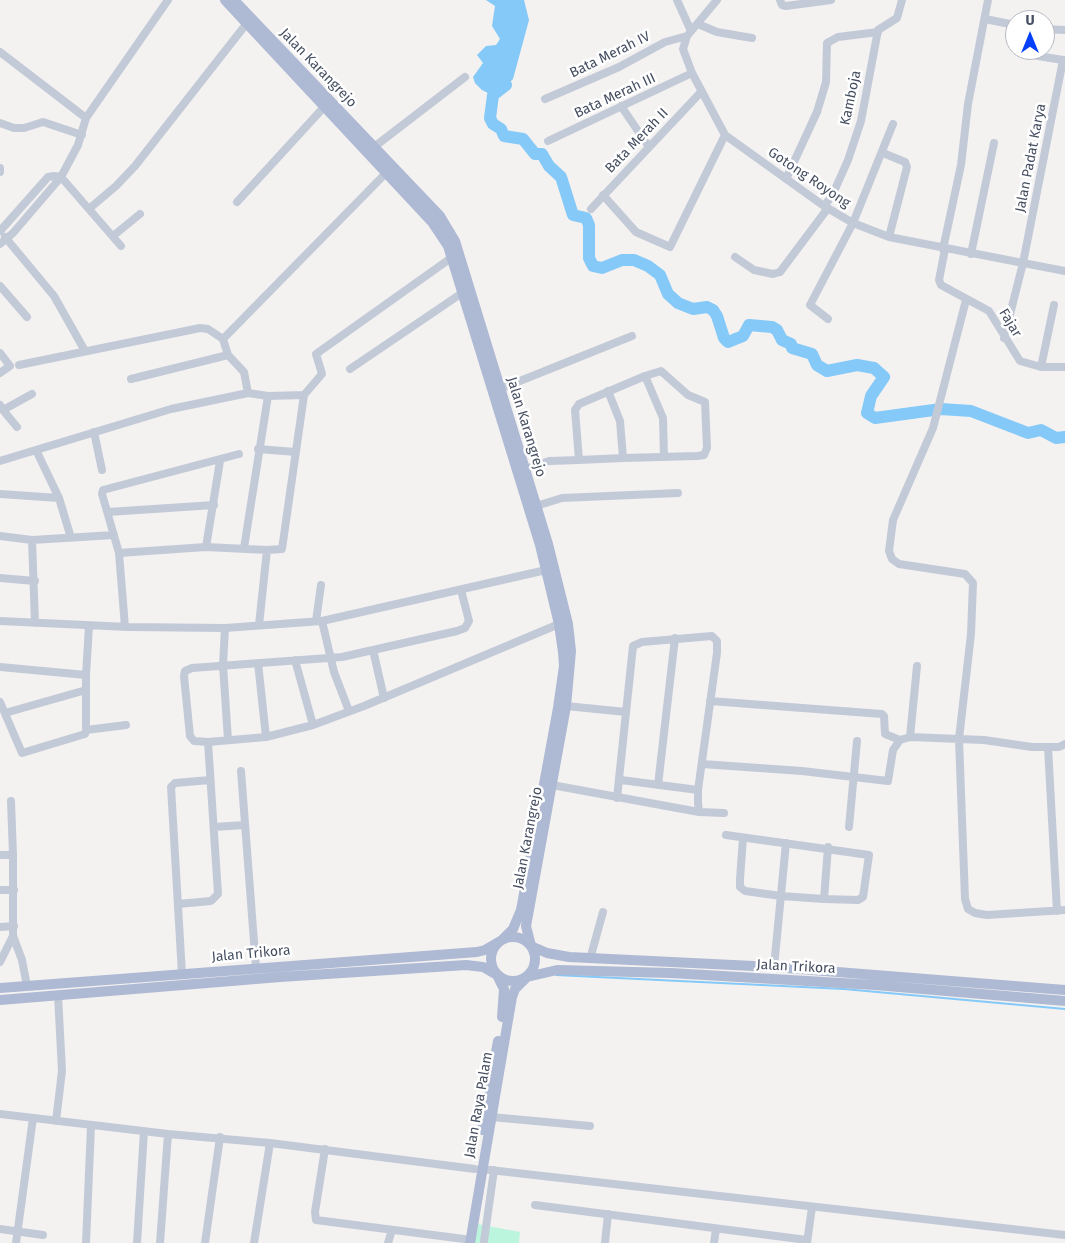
<!DOCTYPE html>
<style>
body{margin:0}
#map{position:relative;width:1065px;height:1243px;overflow:hidden;background:#f4f1f1;font-family:"Fira Sans",sans-serif}
canvas{display:block}
.north{position:absolute;left:1005px;top:10px;width:50px;height:50px;box-sizing:border-box;background:#fff;border:1px solid #b5b9c0;border-radius:50%;rotate:0deg;font-size:14px;font-weight:700;line-height:20px;text-align:center;color:#464f61}
.north::after{content:'';display:block;margin:auto;width:18px;height:22px;background:#0440fb;clip-path:polygon(50% 0,100% 100%,50% 72%,0 100%)}
</style>
<div id="map">
<canvas width="1065" height="1243"></canvas>
<div class="north">U</div>
</div>
<script>
const ctx = document.querySelector('canvas').getContext('2d');
ctx.lineJoin = 'round';
function paint(path, color) { ctx.fillStyle = color; ctx.fill(path, 'evenodd'); }
const toPath = rows => new Path2D(rows.map(r => 'M' + r).join(''));
function trace(path, color, width, dash) { ctx.strokeStyle = color; ctx.lineWidth = width; ctx.lineCap = dash ? 'butt' : 'round'; ctx.setLineDash(dash || []); ctx.stroke(path); }
function drawText(font, color, halo, rows, align = 'center') {
  ctx.font = font + ' "Fira Sans",sans-serif'; ctx.lineWidth = 5; ctx.setLineDash([]); ctx.textBaseline = 'middle'; ctx.strokeStyle = halo; ctx.fillStyle = color; for (const [text, x, y, turn = 0] of rows) {
    ctx.save(); ctx.translate(x, y); ctx.rotate((+turn || 0) * Math.PI / 180); ctx.textAlign = isNaN(turn) ? turn : align; if (halo) ctx.strokeText(text, 0, 0); ctx.fillText(text, 0, 0); ctx.restore();
  }
}
paint(toPath([
 [472,1223,520,1232,519,1243,469,1243]
]), '#bcf5dd');
paint(toPath([
 [486,0,524,0,529,20,513,79,496,97,482,90,475,83,473,77,483,63,477,55,486,46,496,45,500,39,492,26,495,6]
]), '#84c9f7');
trace(toPath([
 [556,975,844,989,1065,1009]
]), '#84c9f7', 2);
trace(toPath([
 [506,85,493,95,490,118,493,124,501,129,504,136,523,139,535,154,542,154,549,166,561,177,573,215,586,218,589,225,589,258,593,266,602,268,622,260,634,260,648,266,660,275,668,294,678,303,693,309,707,307,713,310,717,316,724,338,728,342,743,336,749,325,772,327,777,330,782,340,791,344,792,348,812,354,817,365,827,371,857,365,874,368,884,377,871,396,867,413,875,418,941,409,971,411,1028,433,1041,430,1056,438,1065,437]
]), '#84c9f7', 12);
trace(toPath([
 [677,0,691,31],
 [717,0,687,36,683,49,692,73,725,135,824,206,853,223,889,237,1065,271],
 [780,0,782,5,786,6,831,0],
 [985,19,1015,25],
 [698,24,717,32,752,38],
 [1045,29,1065,30],
 [0,52,86,118],
 [1038,56,1063,60],
 [545,99,619,67,665,42,687,36],
 [621,106,649,147],
 [0,123,14,128,24,128,43,122,82,135],
 [548,141,692,73],
 [374,147,465,77],
 [883,153,905,162,907,167,889,237],
 [0,168,0,172],
 [786,179,817,112,826,82,827,43,838,37,878,32],
 [603,195,636,232,670,247,725,135],
 [237,202,325,106],
 [824,206,832,196,848,160,861,121,878,30,897,18,902,0],
 [90,208,116,186,135,166,247,23],
 [591,209,701,92],
 [0,231,48,177,54,176,61,177,121,246],
 [113,236,140,214],
 [5,237,54,296,85,351],
 [0,244,13,233,61,177,78,145,86,118,168,0],
 [943,249,961,165,968,104,988,0],
 [945,249,939,280,941,285,989,311,1020,361,1041,367,1065,367],
 [971,254,994,143],
 [735,257,754,270,773,274,780,272,828,208],
 [0,286,27,317],
 [966,300,933,428,893,520,889,551,892,559,899,564,965,574,973,583,971,634,959,739,965,899,968,909,975,913,987,915,1065,910],
 [828,319,810,305,853,223,893,124],
 [1004,338,1023,263,1063,60,1065,60],
 [0,353,10,366,0,373],
 [19,365,200,328,208,329,223,339],
 [1041,367,1054,305],
 [350,369,462,293],
 [645,376,663,418,664,457],
 [131,379,228,355],
 [500,389,632,336],
 [608,391,620,421,623,458],
 [304,395,268,396,248,393,244,372,228,355,223,339,387,172],
 [0,405,3,410,32,394],
 [3,410,17,427],
 [94,432,102,470],
 [258,449,296,452],
 [36,450,59,498,71,538],
 [0,461,171,409,248,393],
 [525,469,549,461,579,460,623,458,697,456,704,455,707,448,705,402,688,395,661,371,645,376,579,404,575,410,579,460],
 [0,494,59,498],
 [533,507,562,498,678,493],
 [108,512,214,505],
 [0,536,32,540,114,535],
 [32,540,35,623],
 [206,547,220,461],
 [244,548,268,396],
 [119,553,206,547,267,550,282,549,304,395,322,374,316,354,451,258],
 [0,578,35,581],
 [0,621,128,627,225,628,322,621,546,570],
 [316,621,321,585],
 [322,621,334,672,349,711],
 [259,625,267,550],
 [125,627,119,553,102,494,103,490,239,454],
 [225,628,223,665,228,740],
 [373,650,384,698],
 [295,660,313,725],
 [258,663,266,737],
 [0,667,86,675],
 [710,701,882,714,884,716,885,734,900,740],
 [0,702,22,753,85,734,86,730,86,675,89,626],
 [566,706,626,712],
 [5,713,86,690],
 [86,730,126,725],
 [910,737,917,666],
 [208,742,266,737,313,725,364,706,559,624],
 [1048,747,1057,911],
 [702,764,802,771,888,781,893,750,900,740,910,737,984,740,1032,747,1059,747,1065,744],
 [241,771,256,968],
 [621,780,698,790],
 [552,785,699,812],
 [658,785,675,638],
 [617,798,633,646,642,642,712,636,717,641,717,653,698,790,698,803,699,812,724,813],
 [11,801,13,855,13,936,22,960,27,986],
 [214,827,245,825],
 [849,827,857,741],
 [726,835,869,855,863,897,858,900,824,899,781,896,745,891,740,887,740,879,743,838],
 [0,855,13,855],
 [0,890,14,890],
 [824,899,828,847],
 [178,904,211,901,218,894,208,742,194,741,190,736,184,676,185,671,192,668,342,657,457,631,465,628,469,621,461,590],
 [0,927,14,926],
 [590,959,603,912],
 [0,962,13,936],
 [774,967,786,843],
 [182,974,171,787,175,783,210,780],
 [0,1114,168,1134,270,1143,475,1169],
 [491,1117,590,1126],
 [56,1121,62,1071,58,995],
 [325,1149,315,1212,316,1220,464,1239],
 [481,1169,1065,1235],
 [535,1205,807,1240],
 [0,1229,43,1235],
 [484,1241,494,1170],
 [16,1243,33,1118],
 [86,1243,91,1126],
 [137,1243,144,1131],
 [160,1243,168,1134],
 [205,1243,220,1137],
 [254,1243,270,1143],
 [388,1243,392,1230],
 [605,1243,608,1214],
 [714,1243,716,1229],
 [807,1243,812,1207]
]), '#c3cad7', 8);
trace(toPath([
 [234,0,440,216,455,241,548,544,568,624,571,651,566,706,526,926,531,946,547,953,569,957,774,967,1065,990],
 '491 959a22 22 0 1 1 44 0a22 22 0 1 1-44 0Z',
 [0,988,477,952,485,950,502,940,513,929,521,910,558,708,564,666,563,652,559,624,540,545,448,246,432,222,225,0],
 [0,1000,280,977,466,965,483,967,497,975,504,989,502,1017],
 [482,1130,498,1041],
 [470,1243,512,997,515,989,527,977,557,970,671,973,875,985,1065,1001]
]), '#aeb9d3', 10);
drawText('14px', '#464f61', '#fff', [
 ["Bata Merah IV",610,55,-26],
 ["Jalan Karangrejo",318,68,46],
 ["Bata Merah III",615,96,-25],
 ["Kamboja",851,98,-78],
 ["Bata Merah II",637,141,-46],
 ["Jalan Padat Karya",1031,158,-79],
 ["Gotong Royong",809,178,34],
 ["Fajar",1010,323,59],
 ["Jalan Karangrejo",526,427,73],
 ["Jalan Karangrejo",528,838,-79],
 ["Jalan Trikora",251,954,-5],
 ["Jalan Trikora",796,967,3],
 ["Jalan Raya Palam",479,1105,-80]
]);
</script>
